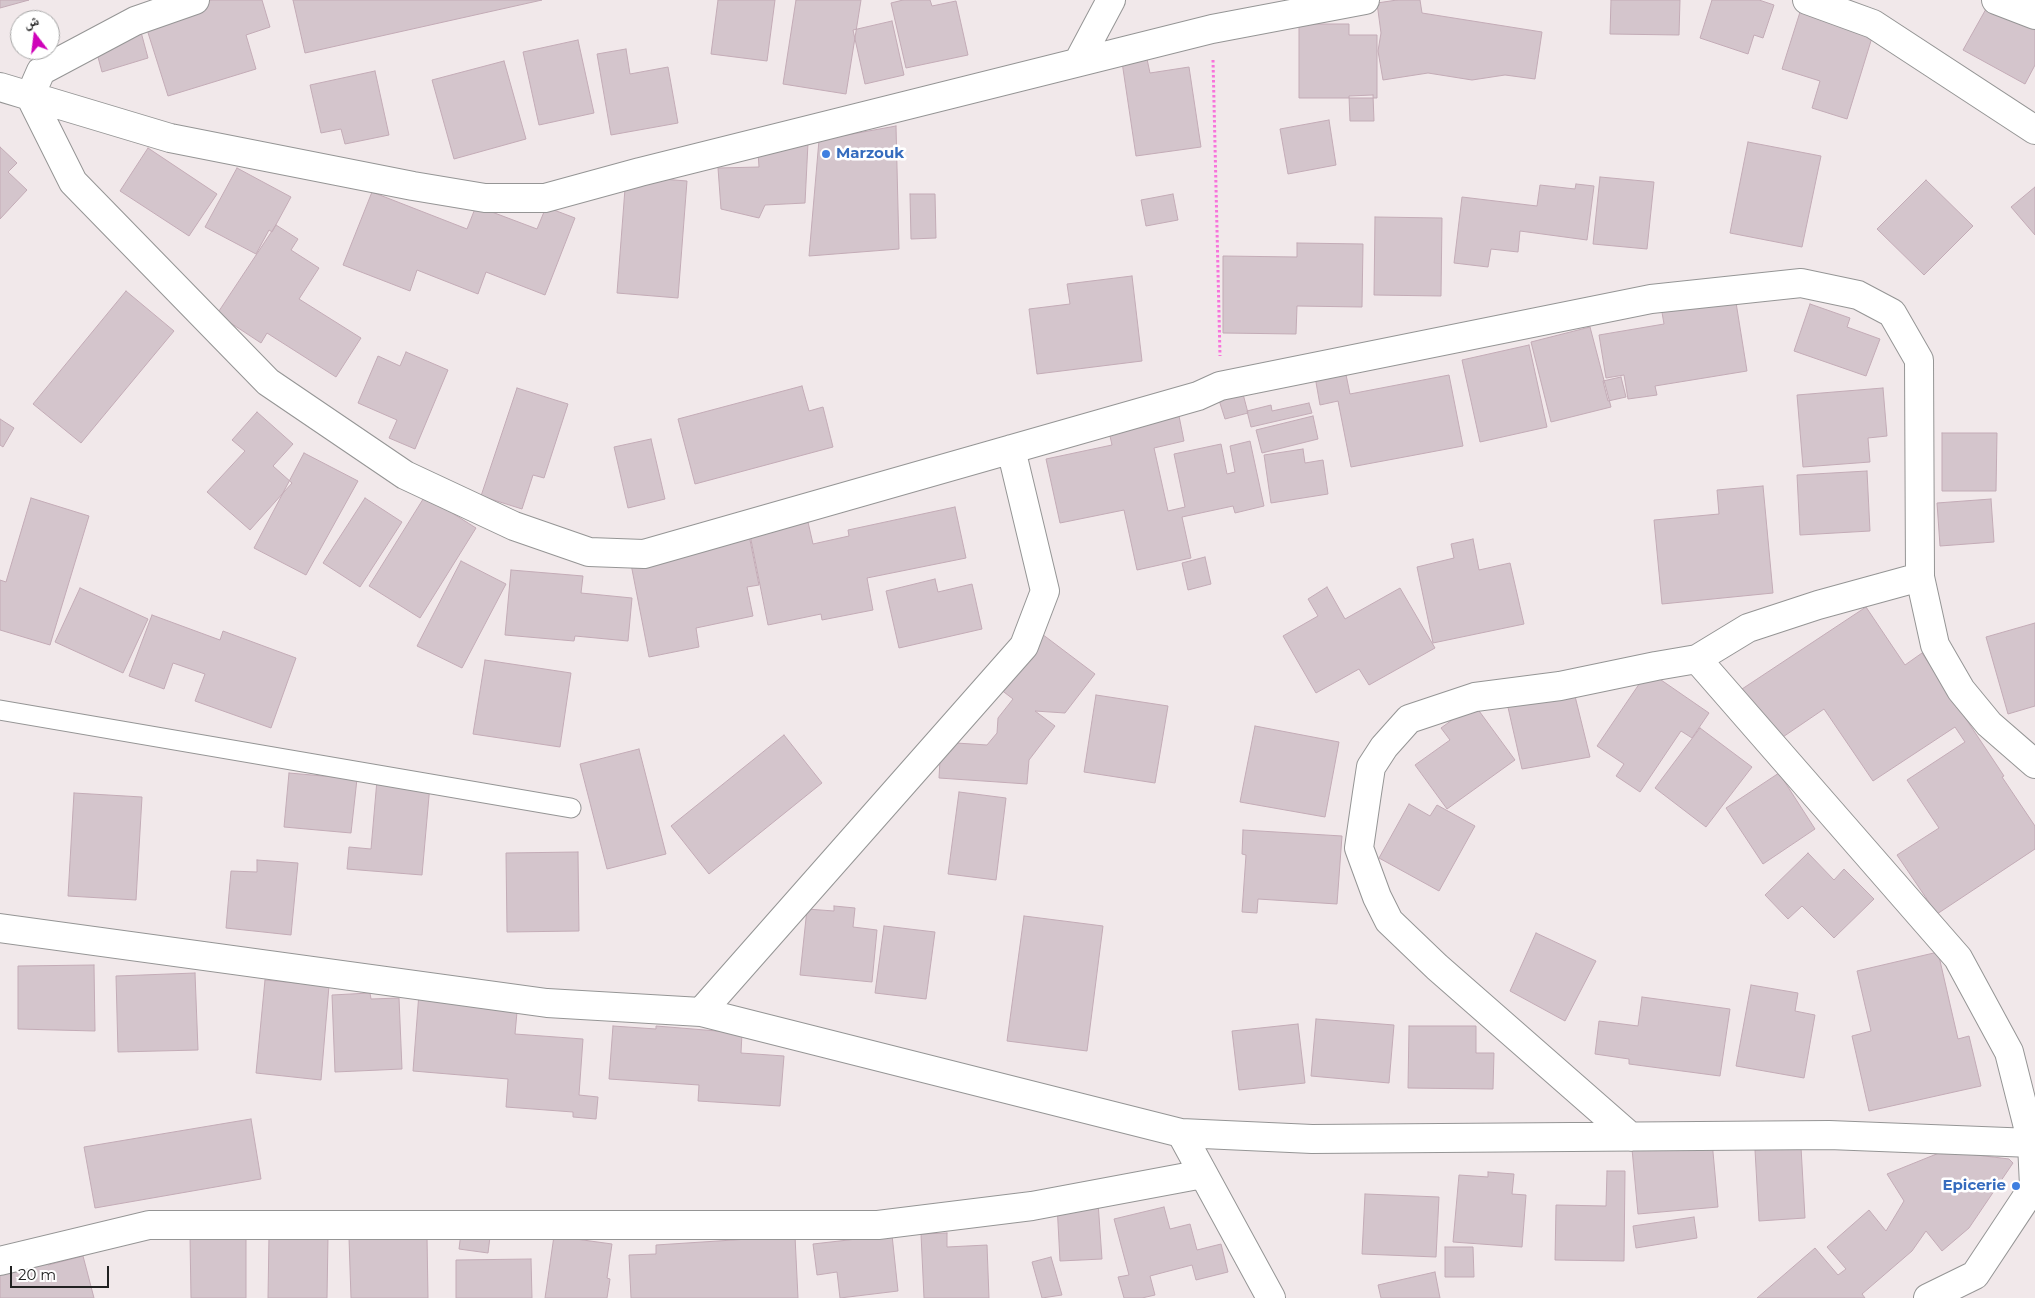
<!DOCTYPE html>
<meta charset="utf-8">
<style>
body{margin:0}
#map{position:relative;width:2035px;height:1298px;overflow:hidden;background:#f1e8ea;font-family:Montserrat,"Noto Naskh Arabic",sans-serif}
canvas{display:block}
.north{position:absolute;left:10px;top:10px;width:50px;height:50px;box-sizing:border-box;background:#fff;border:1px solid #a6a6a6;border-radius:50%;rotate:345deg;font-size:14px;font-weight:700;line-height:20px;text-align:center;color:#212121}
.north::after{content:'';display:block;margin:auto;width:18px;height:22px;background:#cf03b9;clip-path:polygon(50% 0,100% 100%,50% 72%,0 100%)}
.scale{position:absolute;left:10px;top:1266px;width:99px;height:22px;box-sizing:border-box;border:2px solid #212121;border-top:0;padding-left:6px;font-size:15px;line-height:18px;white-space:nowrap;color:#212121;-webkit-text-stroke:4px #fff;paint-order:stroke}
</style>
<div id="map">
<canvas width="2035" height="1298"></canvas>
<div class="north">ش</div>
<div class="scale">20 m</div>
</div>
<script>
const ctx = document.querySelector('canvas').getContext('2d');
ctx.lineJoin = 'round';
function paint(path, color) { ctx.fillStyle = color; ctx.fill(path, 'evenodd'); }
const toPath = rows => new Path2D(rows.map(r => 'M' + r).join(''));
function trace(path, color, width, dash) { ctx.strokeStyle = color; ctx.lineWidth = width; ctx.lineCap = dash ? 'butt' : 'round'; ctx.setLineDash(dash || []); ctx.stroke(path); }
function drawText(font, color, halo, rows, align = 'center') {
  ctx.font = font + ' Montserrat,sans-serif'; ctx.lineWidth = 5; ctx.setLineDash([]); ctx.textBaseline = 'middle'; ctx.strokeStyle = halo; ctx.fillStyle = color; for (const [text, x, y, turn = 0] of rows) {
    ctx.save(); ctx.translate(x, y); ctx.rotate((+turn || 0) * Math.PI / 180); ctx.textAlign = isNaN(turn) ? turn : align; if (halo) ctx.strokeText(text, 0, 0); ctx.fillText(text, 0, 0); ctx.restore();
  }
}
const building = toPath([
 [0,0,29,0,0,8,0,0],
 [211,0,262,0,270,27,246,35,256,69,168,96,144,20,211,0],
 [293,0,542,0,305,53,293,0],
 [718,0,775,0,767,61,711,54,718,0],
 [796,0,861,0,846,94,783,84,796,0],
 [903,0,930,0,932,6,956,1,968,55,906,68,891,3,903,0],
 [1397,0,1420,0,1422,13,1542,32,1535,79,1505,75,1472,80,1428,73,1383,80,1378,51,1381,33,1377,3,1397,0],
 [1611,0,1680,0,1679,35,1610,34,1611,0],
 [1712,0,1759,0,1774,5,1763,38,1754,35,1748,54,1700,38,1712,0],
 [1991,0,2035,20,2035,65,2025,84,1963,50,1991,0],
 [1801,9,1874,31,1847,119,1812,108,1820,81,1782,69,1801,9],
 [892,21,904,75,865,84,853,30,892,21],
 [1299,24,1349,24,1349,35,1377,35,1377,98,1299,98,1299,24],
 [141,32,148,58,102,72,95,46,141,32],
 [578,40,594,113,539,125,523,52,578,40],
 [626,49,630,74,668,67,678,123,611,135,597,54,626,49],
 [1147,59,1150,73,1189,67,1201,147,1136,156,1122,62,1147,59],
 [504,61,526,139,454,159,432,80,504,61],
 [375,71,389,135,345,144,341,129,321,133,310,85,375,71],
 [1373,95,1374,121,1350,121,1349,96,1373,95],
 [1329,120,1336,165,1288,174,1280,129,1329,120],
 [896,126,899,249,809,256,819,140,896,126],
 [1748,142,1821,156,1802,247,1730,233,1748,142],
 [808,143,805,203,765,205,759,218,721,209,718,168,759,167,758,152,808,143],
 [0,147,17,163,8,172,27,190,0,219,0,147],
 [148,148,217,194,189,236,120,191,148,148],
 [237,168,291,197,272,232,269,230,256,254,205,227,237,168],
 [626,176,687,181,678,298,617,293,626,176],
 [1600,177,1654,182,1647,249,1593,244,1600,177],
 [1926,180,1973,226,1924,275,1877,229,1926,180],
 [1576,184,1594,186,1587,240,1520,231,1518,252,1491,249,1488,267,1454,263,1462,197,1537,206,1540,185,1575,189,1576,184],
 [2035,187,2035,235,2011,207,2035,187],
 [372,192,467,229,476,206,537,229,546,207,575,218,545,295,486,272,478,294,417,270,410,291,343,265,372,192],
 [910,194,935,194,936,238,911,239,910,194],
 [1173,194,1178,220,1146,226,1141,200,1173,194],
 [1375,217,1442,218,1441,296,1374,295,1375,217],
 [276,225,298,239,291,250,319,268,299,299,361,338,336,377,267,333,261,343,217,314,276,225],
 [1297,243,1363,244,1362,307,1297,306,1296,334,1223,333,1223,256,1297,257,1297,243],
 [1132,276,1142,361,1037,374,1029,309,1070,304,1067,284,1132,276],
 [1734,290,1747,371,1655,386,1657,395,1628,399,1624,375,1606,378,1599,335,1664,324,1660,301,1734,290],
 [126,291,174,331,81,443,33,404,126,291],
 [1810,304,1850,318,1847,327,1880,339,1866,376,1794,351,1810,304],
 [1590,327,1611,407,1551,422,1531,342,1590,327],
 [1529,345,1547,427,1480,442,1462,360,1529,345],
 [406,352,448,370,415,449,389,438,397,420,358,403,378,356,400,366,406,352],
 [1344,365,1350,394,1449,375,1463,446,1351,467,1338,401,1320,405,1314,371,1344,365],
 [1621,377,1626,397,1608,401,1603,381,1621,377],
 [802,386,809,411,823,407,833,447,695,484,678,419,802,386],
 [517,388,568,404,544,478,533,475,522,509,481,496,517,388],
 [1883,388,1887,436,1868,438,1870,462,1803,467,1797,395,1883,388],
 [1242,390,1248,413,1225,419,1218,397,1242,390],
 [1309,403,1312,413,1251,427,1247,411,1271,405,1272,411,1309,403],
 [1178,411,1184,441,1154,448,1168,511,1185,507,1174,454,1221,444,1227,474,1235,472,1230,446,1250,441,1264,506,1235,513,1233,506,1182,517,1191,558,1137,570,1124,510,1060,523,1046,459,1112,445,1108,427,1178,411],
 [257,412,293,444,273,466,292,483,250,530,207,492,245,451,232,440,257,412],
 [1313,416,1318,439,1262,453,1256,430,1313,416],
 [0,419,14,428,3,447,0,445,0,419],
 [1942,433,1997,433,1996,491,1942,491,1942,433],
 [651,439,665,499,628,508,614,447,651,439],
 [1303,449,1305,463,1323,460,1328,494,1271,503,1264,455,1303,449],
 [304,453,358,481,306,575,254,548,304,453],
 [1867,471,1870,531,1800,535,1797,475,1867,471],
 [1763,486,1773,593,1662,604,1654,520,1719,514,1717,490,1763,486],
 [425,496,476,528,420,618,369,586,425,496],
 [31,498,89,516,50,645,0,630,0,580,6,582,31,498],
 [365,498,402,522,360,587,323,563,365,498],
 [1991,499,1994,542,1940,546,1937,503,1991,499],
 [955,507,966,558,867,578,873,610,822,620,821,614,768,625,750,535,808,522,813,544,849,536,848,530,955,507],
 [749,535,759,585,747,587,753,616,696,628,699,647,649,657,630,559,749,535],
 [1473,539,1479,570,1510,563,1524,624,1433,643,1417,567,1454,558,1451,544,1473,539],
 [1205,557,1211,584,1188,590,1182,563,1205,557],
 [461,561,506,584,462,668,417,646,461,561],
 [511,570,583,576,581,593,632,598,628,641,575,636,574,641,505,635,511,570],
 [935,579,938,592,972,584,982,629,899,648,886,591,935,579],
 [1327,587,1345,619,1400,588,1435,648,1369,685,1359,669,1316,693,1283,636,1318,616,1308,599,1327,587],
 [80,588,148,619,123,673,55,642,80,588],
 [1866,607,1905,665,1922,653,2004,776,2002,777,2035,826,2035,849,1937,914,1897,855,1939,828,1907,780,1965,742,1955,727,1873,781,1824,709,1777,741,1742,689,1866,607],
 [152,615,220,640,223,631,296,658,271,728,195,701,205,674,173,663,164,689,129,676,152,615],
 [2035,623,2035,706,2008,714,1986,637,2035,623],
 [1042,634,1095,674,1065,713,1035,711,1055,726,1029,760,1027,784,939,778,941,742,987,745,997,733,998,718,1013,699,1000,689,1042,634],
 [485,660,571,673,560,747,473,734,485,660],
 [1648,671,1709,713,1692,738,1681,731,1640,792,1616,776,1624,764,1597,746,1648,671],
 [1574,692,1590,757,1522,769,1507,703,1574,692],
 [1096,695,1168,706,1155,783,1084,772,1096,695],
 [1474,704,1515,760,1447,809,1415,765,1450,740,1441,728,1474,704],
 [1255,726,1339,742,1325,817,1240,802,1255,726],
 [1700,728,1752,767,1706,827,1655,788,1700,728],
 [784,735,822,783,709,874,671,826,784,735],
 [639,749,666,854,607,869,580,764,639,749],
 [289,773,357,779,351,833,284,827,289,773],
 [1779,773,1815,829,1763,864,1726,808,1779,773],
 [377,780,430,785,422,875,347,869,349,847,371,849,377,780],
 [959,792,1006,798,996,880,948,874,959,792],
 [74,793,142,797,136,900,68,896,74,793],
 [1409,804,1430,816,1437,805,1475,826,1439,891,1379,858,1409,804],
 [1243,830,1342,836,1337,904,1258,899,1257,913,1242,912,1246,855,1242,854,1243,830],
 [578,852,579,931,507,932,506,853,578,852],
 [1808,853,1834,880,1844,869,1874,899,1834,938,1802,906,1788,919,1765,895,1808,853],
 [257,860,298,863,291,935,226,928,231,871,257,872,257,860],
 [834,906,855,908,853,927,877,930,872,982,800,975,807,909,834,911,834,906],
 [1024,916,1103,926,1087,1051,1007,1041,1024,916],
 [884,926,935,932,926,999,875,993,884,926],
 [1536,933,1596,961,1565,1021,1510,991,1536,933],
 [1938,952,1958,1039,1969,1036,1981,1086,1869,1111,1852,1036,1871,1031,1857,971,1938,952],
 [94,965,95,1031,18,1029,18,966,94,965],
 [195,973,198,1050,118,1052,116,976,195,973],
 [265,980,329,986,321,1080,256,1073,265,980],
 [1751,985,1798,993,1795,1011,1815,1015,1804,1078,1736,1066,1751,985],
 [370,993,371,999,399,998,402,1069,335,1072,332,995,370,993],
 [419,993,518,1001,515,1034,583,1039,579,1095,598,1097,596,1119,573,1117,573,1112,506,1107,508,1079,413,1071,419,993],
 [1642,997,1730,1009,1720,1076,1629,1064,1629,1059,1595,1054,1599,1021,1638,1026,1642,997],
 [1316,1019,1394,1025,1389,1083,1311,1076,1316,1019],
 [1298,1024,1305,1083,1239,1090,1232,1031,1298,1024],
 [613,1026,656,1029,656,1026,742,1033,741,1053,784,1056,780,1106,698,1101,699,1085,609,1079,613,1026],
 [1409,1026,1476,1026,1476,1053,1494,1053,1493,1089,1408,1088,1409,1026],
 [251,1119,261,1179,95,1208,84,1147,251,1119],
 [1712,1141,1718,1207,1638,1214,1632,1149,1712,1141],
 [1801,1147,1805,1218,1759,1221,1755,1150,1801,1147],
 [1944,1151,2009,1159,2013,1163,1969,1228,1942,1251,1926,1231,1912,1251,1862,1294,1865,1298,1757,1298,1815,1248,1838,1275,1846,1269,1827,1247,1869,1210,1886,1231,1904,1201,1887,1174,1944,1151],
 [1607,1171,1625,1171,1624,1261,1555,1260,1556,1205,1606,1206,1607,1171],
 [1488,1172,1514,1174,1512,1194,1526,1195,1522,1247,1453,1242,1459,1175,1488,1177,1488,1172],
 [1365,1194,1439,1197,1436,1257,1362,1254,1365,1194],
 [1098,1202,1102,1259,1060,1261,1057,1204,1098,1202],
 [1164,1207,1170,1229,1190,1224,1197,1250,1221,1244,1228,1272,1196,1280,1192,1265,1150,1276,1155,1295,1142,1298,1124,1298,1118,1277,1129,1275,1114,1219,1164,1207],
 [1694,1217,1697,1238,1636,1248,1633,1226,1694,1217],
 [461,1233,490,1237,488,1253,459,1249,461,1233],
 [947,1233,947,1247,987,1245,989,1298,924,1298,921,1234,947,1233],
 [246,1235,246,1298,191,1298,190,1236,246,1235],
 [892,1235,898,1291,840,1298,837,1272,817,1275,813,1244,892,1235],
 [269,1236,328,1237,327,1298,268,1298,269,1236],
 [427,1236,428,1298,351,1298,349,1238,427,1236],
 [554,1236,612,1244,607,1278,610,1279,607,1298,545,1298,554,1236],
 [795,1236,798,1298,631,1298,629,1255,656,1254,656,1245,795,1236],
 [1445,1247,1473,1247,1474,1277,1445,1277,1445,1247],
 [45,1255,48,1265,83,1256,94,1298,0,1298,0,1267,45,1255],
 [1051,1257,1062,1295,1042,1298,1032,1262,1051,1257],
 [531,1259,532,1298,456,1298,456,1260,531,1259],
 [1435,1272,1440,1298,1381,1298,1378,1285,1435,1272]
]);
paint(building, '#d4c5cc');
trace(building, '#c3abb6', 1);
const service = toPath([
 [0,710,571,808]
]);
const minor = toPath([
 [1807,0,1873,24,2035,130],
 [1996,0,2035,15],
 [1078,62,1111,0],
 [0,87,30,96,41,71,135,21,195,0],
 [30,96,73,182,268,382,405,475,514,526,589,552,644,554,1198,396,1220,386,1651,299,1801,283,1858,295,1892,313,1919,360,1920,577,1935,645,1961,690,1989,724,2035,764],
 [30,96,170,138,413,186,485,198,545,198,640,172,1212,29,1365,0],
 [1920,577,1818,605,1748,628,1697,659,1958,958,2009,1052,2032,1143,2034,1186,1975,1275,1928,1298],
 [0,928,547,1003,701,1012,1181,1133,1312,1139,1829,1135,2032,1143],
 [701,1012,1024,646,1045,591,1011,449],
 [1181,1133,1271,1298],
 [1631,1137,1437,967,1389,921,1377,897,1359,848,1367,793,1371,767,1384,747,1409,719,1475,697,1560,686,1656,666,1697,659],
 [0,1261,149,1225,878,1225,1032,1206,1203,1174]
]);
trace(service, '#959595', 21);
trace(minor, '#959595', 30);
trace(toPath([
 [1213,60,1220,356]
]), '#f873db', 3, [2.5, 2.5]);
trace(service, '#fff', 19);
trace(minor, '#fff', 28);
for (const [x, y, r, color] of [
 [826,154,5,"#3f7fe0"],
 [2016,1186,5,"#3f7fe0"]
]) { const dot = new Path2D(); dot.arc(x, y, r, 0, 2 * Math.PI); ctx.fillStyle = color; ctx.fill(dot); trace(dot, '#fff', 2); }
drawText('bold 15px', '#366cbe', '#fff', [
 ["Marzouk",836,154],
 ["Epicerie",2006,1186,"right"]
], 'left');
</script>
